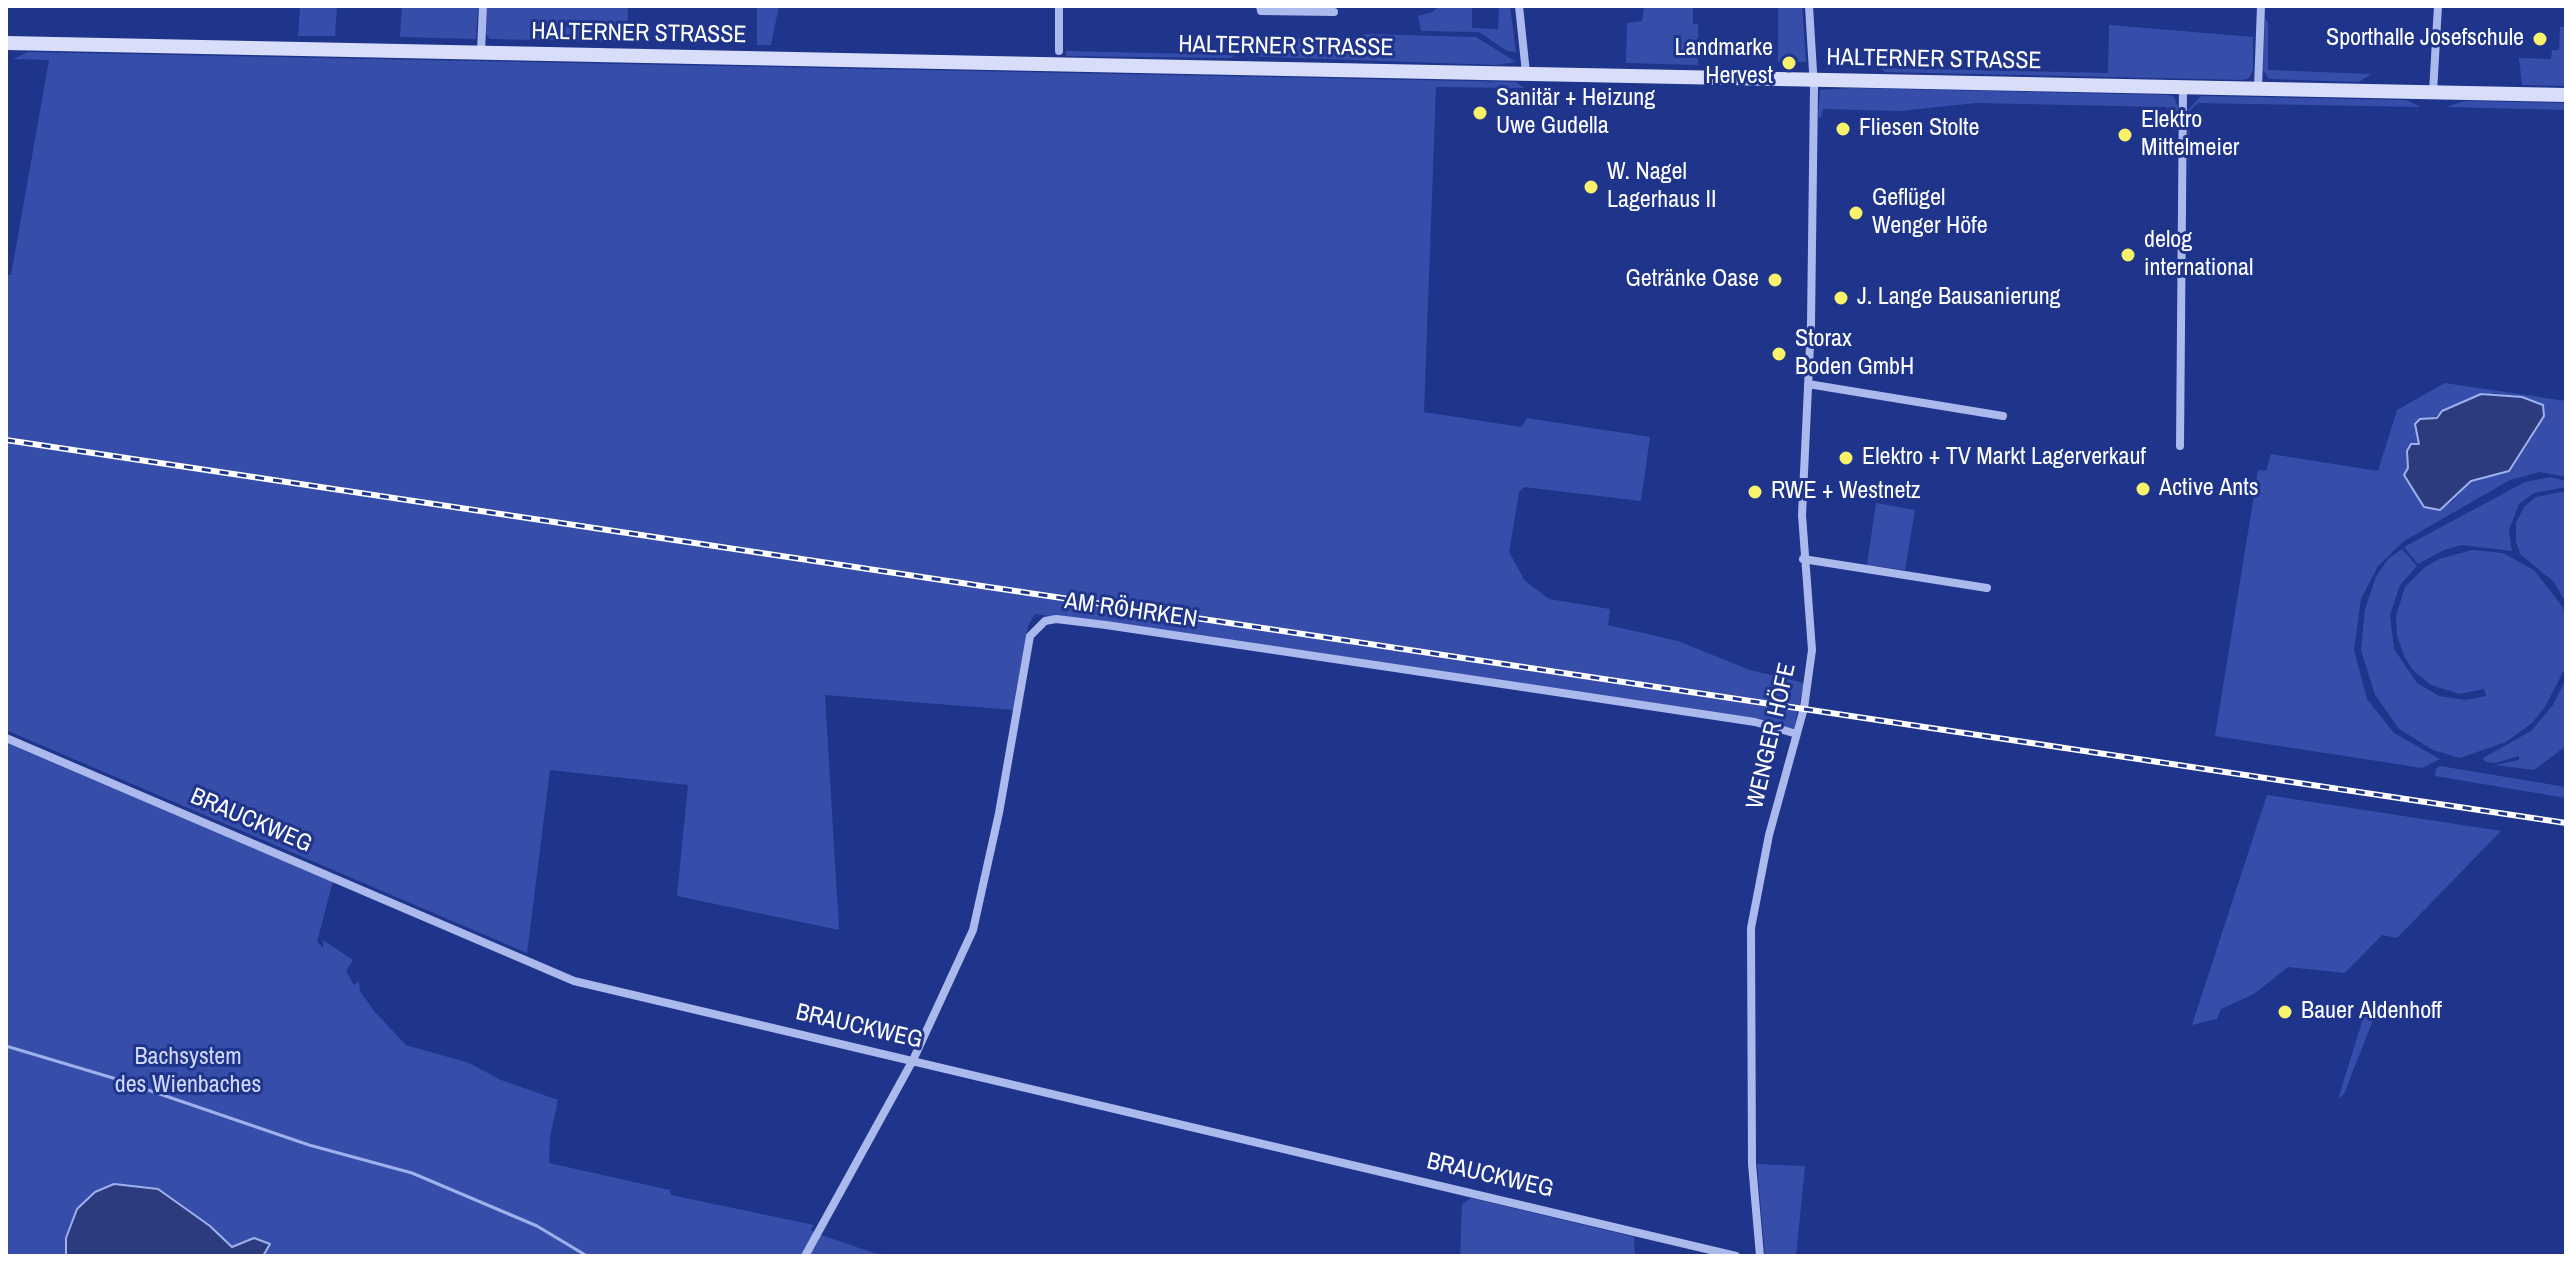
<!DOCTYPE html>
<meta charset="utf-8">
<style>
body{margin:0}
#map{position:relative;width:2572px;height:1262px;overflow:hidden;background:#1f348b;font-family:"Archivo Narrow",sans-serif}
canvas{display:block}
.frame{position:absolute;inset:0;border:8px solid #fff;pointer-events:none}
</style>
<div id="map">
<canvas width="2572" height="1262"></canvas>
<div class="frame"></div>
</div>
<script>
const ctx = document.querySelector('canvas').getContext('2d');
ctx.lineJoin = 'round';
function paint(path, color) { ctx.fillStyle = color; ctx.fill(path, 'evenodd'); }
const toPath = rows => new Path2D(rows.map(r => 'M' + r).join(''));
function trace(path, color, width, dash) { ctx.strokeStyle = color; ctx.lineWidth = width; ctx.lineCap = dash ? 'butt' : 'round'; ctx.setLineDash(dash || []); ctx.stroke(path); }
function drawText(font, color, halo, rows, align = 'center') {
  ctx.font = font + ' "Archivo Narrow",sans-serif'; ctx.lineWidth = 6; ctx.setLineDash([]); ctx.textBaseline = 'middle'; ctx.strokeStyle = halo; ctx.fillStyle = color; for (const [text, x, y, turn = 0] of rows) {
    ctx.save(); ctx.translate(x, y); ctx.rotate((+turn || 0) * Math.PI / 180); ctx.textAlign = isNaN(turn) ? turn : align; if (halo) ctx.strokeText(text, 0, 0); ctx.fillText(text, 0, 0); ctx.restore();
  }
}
paint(toPath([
 [300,6,337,6,335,36,298,36],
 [402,6,478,6,476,39,400,37],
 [487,6,628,6,627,42,490,39,486,34],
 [757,6,779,6,771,45,757,45],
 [1438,6,1472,7,1472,28,1498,29,1499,8,1510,6,1516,52,1507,51,1479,32,1421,31,1418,16,1433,12],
 [1644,6,1693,6,1693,24,1698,24,1698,65,1626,63,1627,23,1642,21],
 [1778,6,1802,6,1806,62,1778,62],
 [2265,17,2268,23,2268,70,2371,74,2359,82,2269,79,2263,70],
 [2109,25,2253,37,2253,70,2249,78,2243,80,1885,72,1880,68,1880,64,1883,68,2108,73],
 [2560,27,2566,27,2566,86,2522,85,2519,58,2551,59,2552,50,2559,50],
 [1364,34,1476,37,1516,62,1496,65,1241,56,1258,55,1258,37,1364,40],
 [1066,51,1235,55,1231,58,1066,56],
 [28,52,1516,82,1524,88,1436,87,1424,412,1521,427,1527,418,1650,437,1641,501,1524,487,1519,492,1509,552,1525,581,1549,599,1610,609,1608,625,1678,641,1750,670,1804,683,1794,728,1789,730,1756,718,1035,614,1028,626,1013,710,825,695,839,930,677,896,688,785,550,770,527,953,6,730,6,275,11,275,49,60,13,59],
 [1852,88,2168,95,2174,97,2178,107,2179,128,2174,131,2173,117,2166,107,1976,103,1900,111,1823,109,1821,118,1818,117,1820,90],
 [2201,96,2406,100,2421,107,2198,103,2190,110,2189,191,2188,110],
 [2465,101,2566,103,2566,110,2446,107],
 [2445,383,2566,401,2566,477,2540,472,2510,480,2404,541,2378,566,2361,599,2354,650,2367,699,2394,733,2440,759,2422,768,2215,736,2258,470,2266,471,2271,454,2378,471,2397,410],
 [2493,393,2522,397,2544,416,2525,446,2480,479,2471,481,2451,503,2405,475,2419,445,2417,430,2443,411],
 [2550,477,2566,481,2566,487,2534,493,2519,504,2509,530,2512,551,2462,545,2444,550,2418,564,2404,547,2525,482],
 [2561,492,2566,493,2566,603,2554,582,2521,555,2516,542,2516,523,2524,507,2536,497],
 [1876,503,1915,510,1905,570,1867,565],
 [2402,549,2417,566,2400,585,2390,615,2394,649,2417,683,2439,696,2465,700,2486,696,2484,689,2460,694,2431,685,2413,670,2404,656,2397,635,2396,616,2405,587,2425,567,2439,559,2472,550,2503,553,2534,570,2562,606,2566,619,2564,670,2545,707,2532,723,2506,742,2460,758,2433,750,2399,729,2375,695,2361,650,2365,609,2376,577,2388,559],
 [2566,679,2566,746,2534,770,2495,765,2519,760,2519,756,2496,763,2485,762,2483,758,2531,731,2553,705],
 [6,743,333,881,317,942,323,947,323,940,353,960,346,971,354,985,359,981,360,991,374,1011,406,1045,469,1063,501,1080,558,1100,550,1137,549,1163,670,1190,671,1195,814,1225,811,1230,818,1234,874,1253,900,1256,6,1256],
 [2440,766,2566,787,2566,798,2435,776,2436,769],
 [2267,795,2501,831,2397,938,2382,935,2345,973,2288,967,2254,994,2221,1009,2217,1019,2192,1025],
 [2365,1012,2373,1016,2373,1020,2344,1094,2338,1099],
 [1757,1164,1805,1166,1796,1256,1765,1256],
 [1471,1198,1634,1237,1635,1256,1460,1256,1462,1204]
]), '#364eaa');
const water = toPath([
 [2481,394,2522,397,2543,405,2544,416,2509,471,2471,481,2440,510,2424,507,2404,475,2408,468,2407,451,2411,444,2419,444,2415,424,2420,419,2437,418,2442,411,2481,394],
 [114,1184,158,1189,210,1226,232,1247,254,1238,270,1244,263,1256,66,1256,66,1238,77,1209,95,1192,114,1184]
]);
paint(water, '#2c3b7d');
trace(water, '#9fb1ed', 2);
trace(toPath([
 [6,1046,113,1078,309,1145,412,1173,537,1226,587,1256]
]), '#9fb1ed', 3);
trace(toPath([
 [1059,6,1059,51],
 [1260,6,1261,11,1334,12],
 [1519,6,1526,73],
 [481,52,483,6],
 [2258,88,2261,6],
 [2433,92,2438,6],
 [1808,384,2003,416],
 [2180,446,2183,87],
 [1803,559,1987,588],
 [6,738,574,981,1736,1256],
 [805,1256,913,1060,973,930,999,813,1030,636,1045,621,1056,619,1106,625,1536,689,1755,722,1797,734],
 [1760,1256,1752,1164,1751,928,1769,835,1804,708,1812,650,1802,515,1811,324,1814,88,1809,6]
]), '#acb9ec', 8);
trace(toPath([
 [6,43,2566,95]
]), '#d8def9', 14);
const rail = toPath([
 [6,440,2566,823]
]);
trace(rail, '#fff', 6);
trace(rail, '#1f348b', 3, [9]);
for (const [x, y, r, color] of [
 [2540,39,8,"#f9f36c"],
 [1789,63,8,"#f9f36c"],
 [1480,113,8,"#f9f36c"],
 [1843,129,8,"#f9f36c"],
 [2125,135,8,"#f9f36c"],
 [1591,187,8,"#f9f36c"],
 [1856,213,8,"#f9f36c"],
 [2128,255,8,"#f9f36c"],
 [1775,280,8,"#f9f36c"],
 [1841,298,8,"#f9f36c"],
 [1779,354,8,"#f9f36c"],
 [1846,458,8,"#f9f36c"],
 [2143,489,8,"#f9f36c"],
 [1755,492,8,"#f9f36c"],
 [2285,1012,8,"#f9f36c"]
]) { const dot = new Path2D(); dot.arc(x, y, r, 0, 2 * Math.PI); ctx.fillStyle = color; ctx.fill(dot); trace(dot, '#1f348b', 3); }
drawText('24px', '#fff', '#1f348b', [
 ["HALTERNER STRASSE",639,34,1],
 ["HALTERNER STRASSE",1286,47,1],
 ["HALTERNER STRASSE",1934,60,1],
 ["AM RÖHRKEN",1131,611,8],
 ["WENGER HÖFE",1772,736,-77],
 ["BRAUCKWEG",251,821,23],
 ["BRAUCKWEG",859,1027,13],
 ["BRAUCKWEG",1490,1176,13]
]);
drawText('24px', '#fff', '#1f348b', [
 ["Sporthalle Josefschule",2524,39,"right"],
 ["Landmarke",1773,49,"right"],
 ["Hervest",1773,77,"right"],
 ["Sanitär + Heizung",1496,99],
 ["Uwe Gudella",1496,127],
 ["Elektro",2141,121],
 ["Mittelmeier",2141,149],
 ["Fliesen Stolte",1859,129],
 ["W. Nagel",1607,173],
 ["Lagerhaus II",1607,201],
 ["Geflügel",1872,199],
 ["Wenger Höfe",1872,227],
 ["delog",2144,241],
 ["international",2144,269],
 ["Getränke Oase",1759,280,"right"],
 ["J. Lange Bausanierung",1857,298],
 ["Storax",1795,340],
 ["Boden GmbH",1795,368],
 ["Elektro + TV Markt Lagerverkauf",1862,458],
 ["Active Ants",2159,489],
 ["RWE + Westnetz",1771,492],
 ["Bauer Aldenhoff",2301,1012]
], 'left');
drawText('24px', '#d1d9f8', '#1f348b', [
 ["Bachsystem",188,1058],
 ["des Wienbaches",188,1086]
]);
</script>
